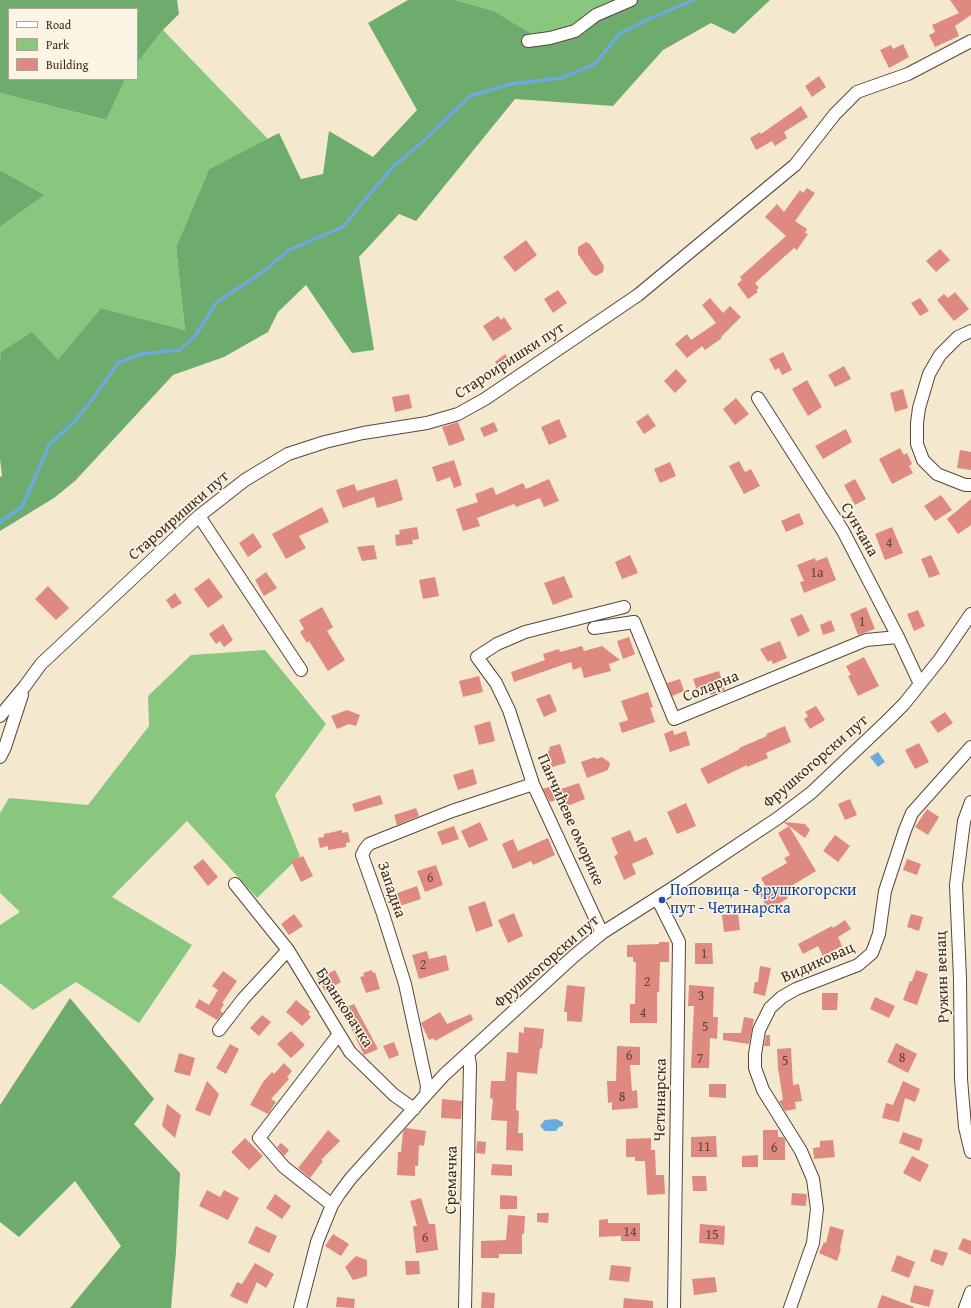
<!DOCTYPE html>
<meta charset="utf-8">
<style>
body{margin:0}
#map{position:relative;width:971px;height:1308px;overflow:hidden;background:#f4e9cf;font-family:"Gentium Book Plus",serif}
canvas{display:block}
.legend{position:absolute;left:8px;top:8px;width:130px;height:72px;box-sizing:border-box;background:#fcf5e5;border:1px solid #afa495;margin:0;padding:5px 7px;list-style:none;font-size:12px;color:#3b2a1e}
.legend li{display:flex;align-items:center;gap:8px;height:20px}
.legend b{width:20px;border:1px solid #afa495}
</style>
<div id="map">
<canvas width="971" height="1308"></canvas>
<ul class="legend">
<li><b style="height:5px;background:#fff"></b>Road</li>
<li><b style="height:11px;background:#89c77e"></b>Park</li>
<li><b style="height:11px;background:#df8a80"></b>Building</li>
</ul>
</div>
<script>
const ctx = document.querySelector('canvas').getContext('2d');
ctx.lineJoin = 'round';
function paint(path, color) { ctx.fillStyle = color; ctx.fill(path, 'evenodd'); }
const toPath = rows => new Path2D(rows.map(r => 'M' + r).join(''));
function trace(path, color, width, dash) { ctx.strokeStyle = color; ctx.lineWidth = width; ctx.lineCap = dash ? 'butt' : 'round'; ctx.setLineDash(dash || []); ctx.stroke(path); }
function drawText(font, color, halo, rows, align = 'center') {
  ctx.font = font + ' "Gentium Book Plus",serif'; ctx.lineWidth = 3; ctx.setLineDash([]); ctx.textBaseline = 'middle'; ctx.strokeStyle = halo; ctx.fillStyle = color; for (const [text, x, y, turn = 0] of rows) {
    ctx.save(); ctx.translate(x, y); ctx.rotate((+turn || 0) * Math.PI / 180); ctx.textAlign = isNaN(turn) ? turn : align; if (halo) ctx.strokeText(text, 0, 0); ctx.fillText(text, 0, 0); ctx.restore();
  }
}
paint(toPath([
 [455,0,616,0,550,45,494,11],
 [163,30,268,139,209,169,176,247,185,330,101,308,58,361,0,367,0,227,45,195,0,170,0,93,105,120,125,79,137,79,137,63],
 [265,650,326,724,275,795,300,856,257,898,187,821,112,897,192,945,139,1023,76,982,33,1010,0,983,0,925,20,912,0,893,0,813,9,798,88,805,149,726,148,696,191,655]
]), '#89c77e');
paint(toPath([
 [0,0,177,0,179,14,163,30,137,63,137,9,9,9,9,79,125,79,106,120,0,93],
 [408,0,455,0,494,11,550,45,616,0,770,0,734,34,711,23,663,50,613,106,515,99,416,221,399,214,359,257,374,350,352,353,306,285,278,312,268,332,224,357,173,375,75,481,54,498,0,531,0,477,2,476,0,459,0,367,1,352,32,332,58,360,101,308,185,330,176,247,209,169,279,133,301,179,323,174,329,131,373,157,417,110,368,23],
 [0,170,45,195,0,227],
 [70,998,154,1099,134,1124,180,1173,176,1252,171,1308,70,1308,121,1246,75,1181,19,1237,0,1222,0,1105]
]), '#6eac6d');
paint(toPath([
 [878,752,885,762,878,767,870,757],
 [556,1119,563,1122,563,1126,559,1127,556,1131,545,1131,540,1126,545,1120]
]), '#6aaadd');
trace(toPath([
 [0,522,22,507,49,445,74,422,95,396,118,363,141,354,180,350,196,335,216,303,260,274,289,250,343,227,364,201,394,166,420,144,470,96,511,84,561,78,595,64,619,34,651,18,694,0]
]), '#6aaadd', 3.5);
paint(toPath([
 [950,0,971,0,971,15,955,26,959,36,935,47,929,35,935,32,932,25,959,13],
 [903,44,909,57,889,68,880,50,891,45,893,49],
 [819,76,826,87,812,97,805,86],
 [801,106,808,117,784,132,787,138,775,146,772,141,756,150,750,138,760,132,761,134],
 [807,188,815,193,795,221,807,229,805,233,808,234,797,250,794,248,755,283,759,288,756,290,758,292,748,299,737,284,742,280,740,277,786,236,765,217,777,204,784,212,800,190,803,193],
 [526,240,537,255,515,272,503,257],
 [586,242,590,244,604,266,603,272,596,276,591,273,578,254,578,247],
 [940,249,950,260,936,272,926,261],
 [558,290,567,303,553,313,544,299],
 [955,292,969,309,954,321,937,300,944,294,948,298],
 [710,298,723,313,730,306,741,317,721,337,722,338,705,350,702,346,687,358,675,344,687,334,691,340,716,323,702,305],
 [920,298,929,311,920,316,911,303],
 [498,316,501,320,504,317,512,329,493,341,483,326],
 [783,352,792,370,782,375,779,368,775,370,769,359],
 [505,354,512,364,502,371,495,362],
 [844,366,851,379,835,387,828,375],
 [676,369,687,381,675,393,664,381],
 [807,380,822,407,808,416,792,389],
 [903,389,908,408,895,412,890,393],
 [409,394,412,408,395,412,392,397],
 [736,398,749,414,735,425,723,409],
 [648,414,656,426,644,434,636,422],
 [559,419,567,437,549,445,541,427],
 [458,422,465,440,449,446,442,427],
 [494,422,498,431,484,437,480,428],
 [846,429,852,442,823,459,815,446],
 [900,448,904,455,907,453,912,464,909,466,913,473,892,484,879,459],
 [960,450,971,452,971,470,957,468],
 [454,460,462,485,454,488,450,477,437,482,432,467],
 [739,461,745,472,751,469,760,486,744,494,729,466],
 [670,462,676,476,660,483,654,469],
 [397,479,403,500,377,508,374,497,343,508,336,490,354,484,357,491],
 [549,479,559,501,544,507,540,498,516,507,514,504,477,518,480,526,463,531,456,509,478,502,475,494,493,487,496,495,523,483,526,489],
 [855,479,866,499,855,505,844,485],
 [941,495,952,510,935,521,924,506],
 [971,499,971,525,958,534,947,519],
 [322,507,329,522,299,536,306,548,286,559,272,534],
 [799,513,804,524,786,532,781,521],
 [417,527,419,539,412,540,413,544,396,546,395,535,400,534,399,530],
 [892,527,903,553,885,560,875,534],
 [253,533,262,547,248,557,239,543],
 [374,545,377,559,362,561,357,547],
 [630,555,638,573,622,579,615,562],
 [931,555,940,574,929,578,921,559],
 [827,557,836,580,804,593,800,582,804,581,797,565,815,558,816,561],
 [266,572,277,588,264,596,255,580],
 [564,576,573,597,553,605,544,583],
 [435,577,439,596,423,599,419,580],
 [209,578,223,597,208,608,194,589],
 [48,586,69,608,56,620,35,599],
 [175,593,182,603,172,609,166,600],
 [322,607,333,627,327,631,345,660,328,671,309,641,307,643,300,632,304,629,299,620],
 [866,607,875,629,858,635,850,614],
 [918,610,925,626,914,631,907,614],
 [802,614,810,631,798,637,790,619],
 [831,620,835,631,823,635,820,625],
 [223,624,233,640,224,647,220,641,216,644,209,634],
 [629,637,635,654,623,659,617,641],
 [780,641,787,658,773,664,771,660,768,662,760,649],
 [582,646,584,651,602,646,620,660,609,664,611,671,584,678,581,667,573,670,571,662,514,682,511,672,545,660,543,654,559,649,560,652],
 [864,657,879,686,858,696,848,676,851,675,846,666],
 [719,671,725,690,711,695,710,692,699,696,693,679],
 [479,676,483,692,463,697,459,681],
 [680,679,684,691,672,696,667,683],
 [648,692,653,707,650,708,655,722,622,733,619,723,628,720,621,701],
 [550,694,557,711,544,717,536,699],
 [816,706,825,720,810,729,804,719,808,716,805,712],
 [347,710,360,715,356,726,349,724,337,729,331,716],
 [945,712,953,723,938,733,930,722],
 [490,721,495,741,479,745,474,726],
 [785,726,791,742,766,753,768,758,747,767,747,765,708,784,700,769,740,749,739,748,767,736,766,734],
 [673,730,674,735,686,731,690,745,670,752,664,734],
 [919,743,929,762,915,769,905,750],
 [560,744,566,763,552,767,547,752,550,750,549,747],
 [595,757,596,759,602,757,610,763,608,770,587,778,581,762],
 [473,769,477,784,458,790,453,775],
 [579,783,585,799,565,807,558,790],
 [554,785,559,799,550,802,543,789],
 [380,795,383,804,355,812,352,804],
 [850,799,857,815,845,820,838,804],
 [686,803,696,826,677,834,667,812],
 [416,808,419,816,397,825,394,815],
 [927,809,939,817,928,835,915,827],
 [480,822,488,840,469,848,461,831],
 [785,822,805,824,810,830,805,838,789,826,816,871,783,891,788,898,769,910,758,892,766,887,761,878,787,863,784,858,790,855,778,833,789,826,784,823],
 [454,826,459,839,442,845,437,832],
 [342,830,342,833,348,832,350,842,346,843,346,847,328,850,328,846,320,848,318,838,324,837,324,834],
 [630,830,635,842,646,837,654,854,632,864,636,874,624,880,614,856,618,854,611,838],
 [835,835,850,846,838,862,823,851],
 [548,838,555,855,533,865,531,861,513,869,502,844,513,839,518,851],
 [303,856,313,876,301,882,291,861],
 [203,859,218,877,208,886,193,867],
 [907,859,921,864,917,875,903,870],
 [436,865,443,885,425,892,417,871],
 [417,886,421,899,397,907,392,895],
 [485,901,493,926,476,932,468,907],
 [514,913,523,936,508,943,498,920],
 [738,913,740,930,724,932,722,915],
 [294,914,303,926,289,935,281,924],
 [911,914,923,917,919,931,907,927],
 [845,920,851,929,838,937,842,946,823,956,818,946,803,954,798,944,832,926,833,928],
 [659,942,669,942,669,962,660,962,659,992,657,992,657,1023,630,1023,630,1004,635,1004,636,962,633,962,633,957,627,957,627,945,659,944],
 [695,943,712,943,713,964,695,964],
 [427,951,429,959,446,955,449,970,419,979,412,955],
 [760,966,771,968,765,996,753,993,755,982,758,982],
 [335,970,341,982,325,991,318,979],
 [372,970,373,973,375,972,380,989,366,993,360,977,364,976,363,973],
 [916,970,928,974,917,1005,903,1000,910,981,912,981],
 [223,971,237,981,222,1003,224,1004,220,1011,223,1013,217,1020,195,1007,199,999,209,1005,218,990,212,986],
 [567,985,585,987,582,1022,567,1021,567,1012,564,1012],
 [689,985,714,987,713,1017,718,1017,717,1039,710,1038,709,1068,691,1068,694,1006,688,1006],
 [822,993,838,993,837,1010,822,1010],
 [875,997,895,1006,889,1018,870,1009],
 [296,1000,310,1012,308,1014,311,1017,302,1026,286,1012],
 [354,1004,378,1049,364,1055,342,1009],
 [440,1012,447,1024,471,1014,473,1020,435,1041,433,1038,429,1040,421,1023],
 [262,1015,271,1022,259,1036,250,1028],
 [744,1017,754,1019,749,1044,723,1040,723,1033,741,1033],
 [524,1027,544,1029,542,1049,540,1048,537,1074,517,1072,516,1110,519,1111,518,1133,523,1133,523,1151,506,1150,507,1121,491,1120,493,1099,490,1098,491,1081,505,1081,507,1052,518,1053,519,1032,524,1033],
 [291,1031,305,1045,291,1058,277,1044],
 [766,1035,770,1035,770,1046,764,1046],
 [394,1042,399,1055,389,1059,383,1046],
 [896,1043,917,1054,908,1073,887,1062],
 [230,1044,239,1049,226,1074,216,1068],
 [617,1046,640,1047,640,1065,630,1065,632,1091,637,1090,638,1108,612,1110,612,1102,608,1103,607,1081,616,1081],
 [791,1048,793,1085,799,1084,802,1101,795,1102,796,1109,785,1111,779,1101,783,1100,778,1068,777,1049],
 [179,1053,195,1058,190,1076,174,1072],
 [284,1063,292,1071,287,1077,289,1079,271,1099,276,1102,268,1114,250,1105,263,1082,272,1072,274,1074],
 [207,1081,219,1094,210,1116,195,1110],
 [903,1081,920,1089,915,1102,905,1098,899,1122,882,1118,886,1103,893,1105],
 [709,1084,726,1084,726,1098,709,1097],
 [442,1099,462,1101,461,1119,441,1118],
 [167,1104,181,1115,175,1138,162,1126],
 [406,1128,426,1131,424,1146,419,1145,418,1166,415,1166,415,1176,397,1175,398,1152,401,1152,403,1132],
 [328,1130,340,1141,321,1160,323,1161,310,1178,298,1168],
 [763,1130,778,1130,778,1137,783,1137,785,1139,785,1160,763,1160],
 [903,1132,923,1139,919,1151,899,1143],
 [716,1136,717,1157,691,1157,691,1137],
 [245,1138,263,1156,249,1170,231,1152],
 [651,1138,651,1150,655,1150,656,1175,664,1175,665,1194,647,1195,645,1161,635,1161,635,1157,626,1157,626,1139],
 [833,1140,835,1157,814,1159,813,1148,820,1147,820,1141],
 [477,1141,486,1142,485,1154,476,1153],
 [281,1143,289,1150,284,1156,277,1147],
 [758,1155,758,1167,742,1167,742,1156],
 [912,1156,929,1165,920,1182,903,1173],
 [492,1164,512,1165,512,1176,491,1175],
 [692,1176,706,1176,707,1191,693,1191],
 [207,1190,220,1197,224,1190,239,1198,228,1220,199,1206],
 [792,1193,807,1194,806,1206,791,1205],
 [275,1194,291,1206,282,1219,266,1208],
 [500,1195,517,1196,517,1209,500,1209],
 [421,1198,429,1224,435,1224,438,1250,416,1253,413,1226,417,1226,410,1201],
 [537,1213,549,1213,548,1223,537,1222],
 [508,1215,525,1216,524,1234,522,1234,522,1254,499,1254,499,1258,481,1258,481,1241,506,1240],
 [608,1219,608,1223,640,1223,640,1241,621,1241,621,1236,599,1237,599,1220],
 [700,1224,725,1226,724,1245,699,1243],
 [256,1226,277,1236,269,1253,248,1243],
 [830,1226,844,1230,840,1248,841,1249,837,1261,819,1253,824,1242,826,1243],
 [333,1234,349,1244,341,1256,325,1246],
 [963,1238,971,1241,971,1255,958,1249],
 [934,1249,948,1253,943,1266,930,1261],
 [897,1255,915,1262,909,1278,891,1271],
 [356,1256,367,1260,367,1276,353,1280,345,1267],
 [405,1261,419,1261,420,1274,406,1275],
 [255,1263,274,1274,266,1288,257,1282,247,1304,230,1296,237,1282,242,1284],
 [611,1265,631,1267,629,1282,609,1280],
 [715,1277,717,1292,694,1295,692,1279],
 [914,1285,934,1290,929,1307,910,1302],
 [482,1292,495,1293,494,1308,481,1308],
 [882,1295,914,1307,913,1308,877,1308],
 [337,1297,355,1299,354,1308,336,1307],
 [624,1298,653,1301,653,1308,623,1308]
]), '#df8a80');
const minor = toPath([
 [528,41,550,38,575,31,596,15,631,0],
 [971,331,958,337,940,355,929,374,919,408,917,423,917,444,923,460,937,474,965,485,971,485],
 [758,398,843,531,898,637,920,684],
 [199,516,301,670],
 [594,628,634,622,674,719,866,640,898,637],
 [0,716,25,686,41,664,199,516,245,480,288,454,325,442,363,433,427,423,458,414,485,399,638,295,795,165,835,114,857,92,908,74,971,41],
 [0,757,5,747,22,695],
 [971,802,964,821,956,885,960,978,961,1079,965,1127,971,1152],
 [235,884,288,950,350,1052,394,1095,414,1109],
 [657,898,679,942,674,1308],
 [602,933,533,784,509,710,496,683,477,657,497,644,525,632,624,607],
 [219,1030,243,999,288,950],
 [426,1095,427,1086,405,984,383,914,362,855,365,849,369,844,452,811,533,784],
 [332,1205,284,1167,259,1138,339,1034],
 [300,1308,317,1242,332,1205,339,1194,351,1178,444,1075,574,956,602,933,682,882,778,818,811,793,887,721,904,704,940,659,971,614],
 [465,1308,470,1065,468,1053],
 [790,1308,813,1243,817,1209,813,1179,801,1151,763,1090,755,1068,755,1054,759,1030,770,1008,782,997,796,989,858,965,872,953,879,934,885,891,905,830,912,813,971,747],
 [965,1308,971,1292]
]);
trace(minor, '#574739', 14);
trace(minor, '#fff', 12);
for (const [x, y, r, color] of [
 [662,900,4,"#1a4fb4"]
]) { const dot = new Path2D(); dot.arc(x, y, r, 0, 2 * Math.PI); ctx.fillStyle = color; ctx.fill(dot); trace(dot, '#fcf5e5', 1.5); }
drawText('14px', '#644236', null, [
 ["4",889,543],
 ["1a",817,573],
 ["1",862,622],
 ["6",430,878],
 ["1",704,954],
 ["2",423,965],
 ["2",647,982],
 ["3",701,996],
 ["4",643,1013],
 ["5",705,1027],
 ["6",629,1056],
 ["8",902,1058],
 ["7",700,1059],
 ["5",785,1061],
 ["8",622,1097],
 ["11",704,1147],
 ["6",774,1148],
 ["14",630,1232],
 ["15",712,1235],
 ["6",425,1238]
]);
drawText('16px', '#3b2a1e', '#fcf5e5', [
 ["Староиришки пут",510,361,-33],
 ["Староиришки пут",179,516,-41],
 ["Сунчана",859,530,60],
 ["Соларна",711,687,-22],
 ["Фрушкогорски пут",816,762,-41],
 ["Панчићеве оморике",570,820,66],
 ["Западна",391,890,71],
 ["Фрушкогорски пут",547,962,-41],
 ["Видиковац",818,963,-24],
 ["Ружин венац",943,977,-92],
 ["Бранковачка",344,1008,57],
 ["Четинарска",661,1100,-89],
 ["Сремачка",452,1180,-89]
]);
drawText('16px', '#164399', '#fcf5e5', [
 ["Поповица - Фрушкогорски",670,891],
 ["пут - Четинарска",670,909]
], 'left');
</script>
